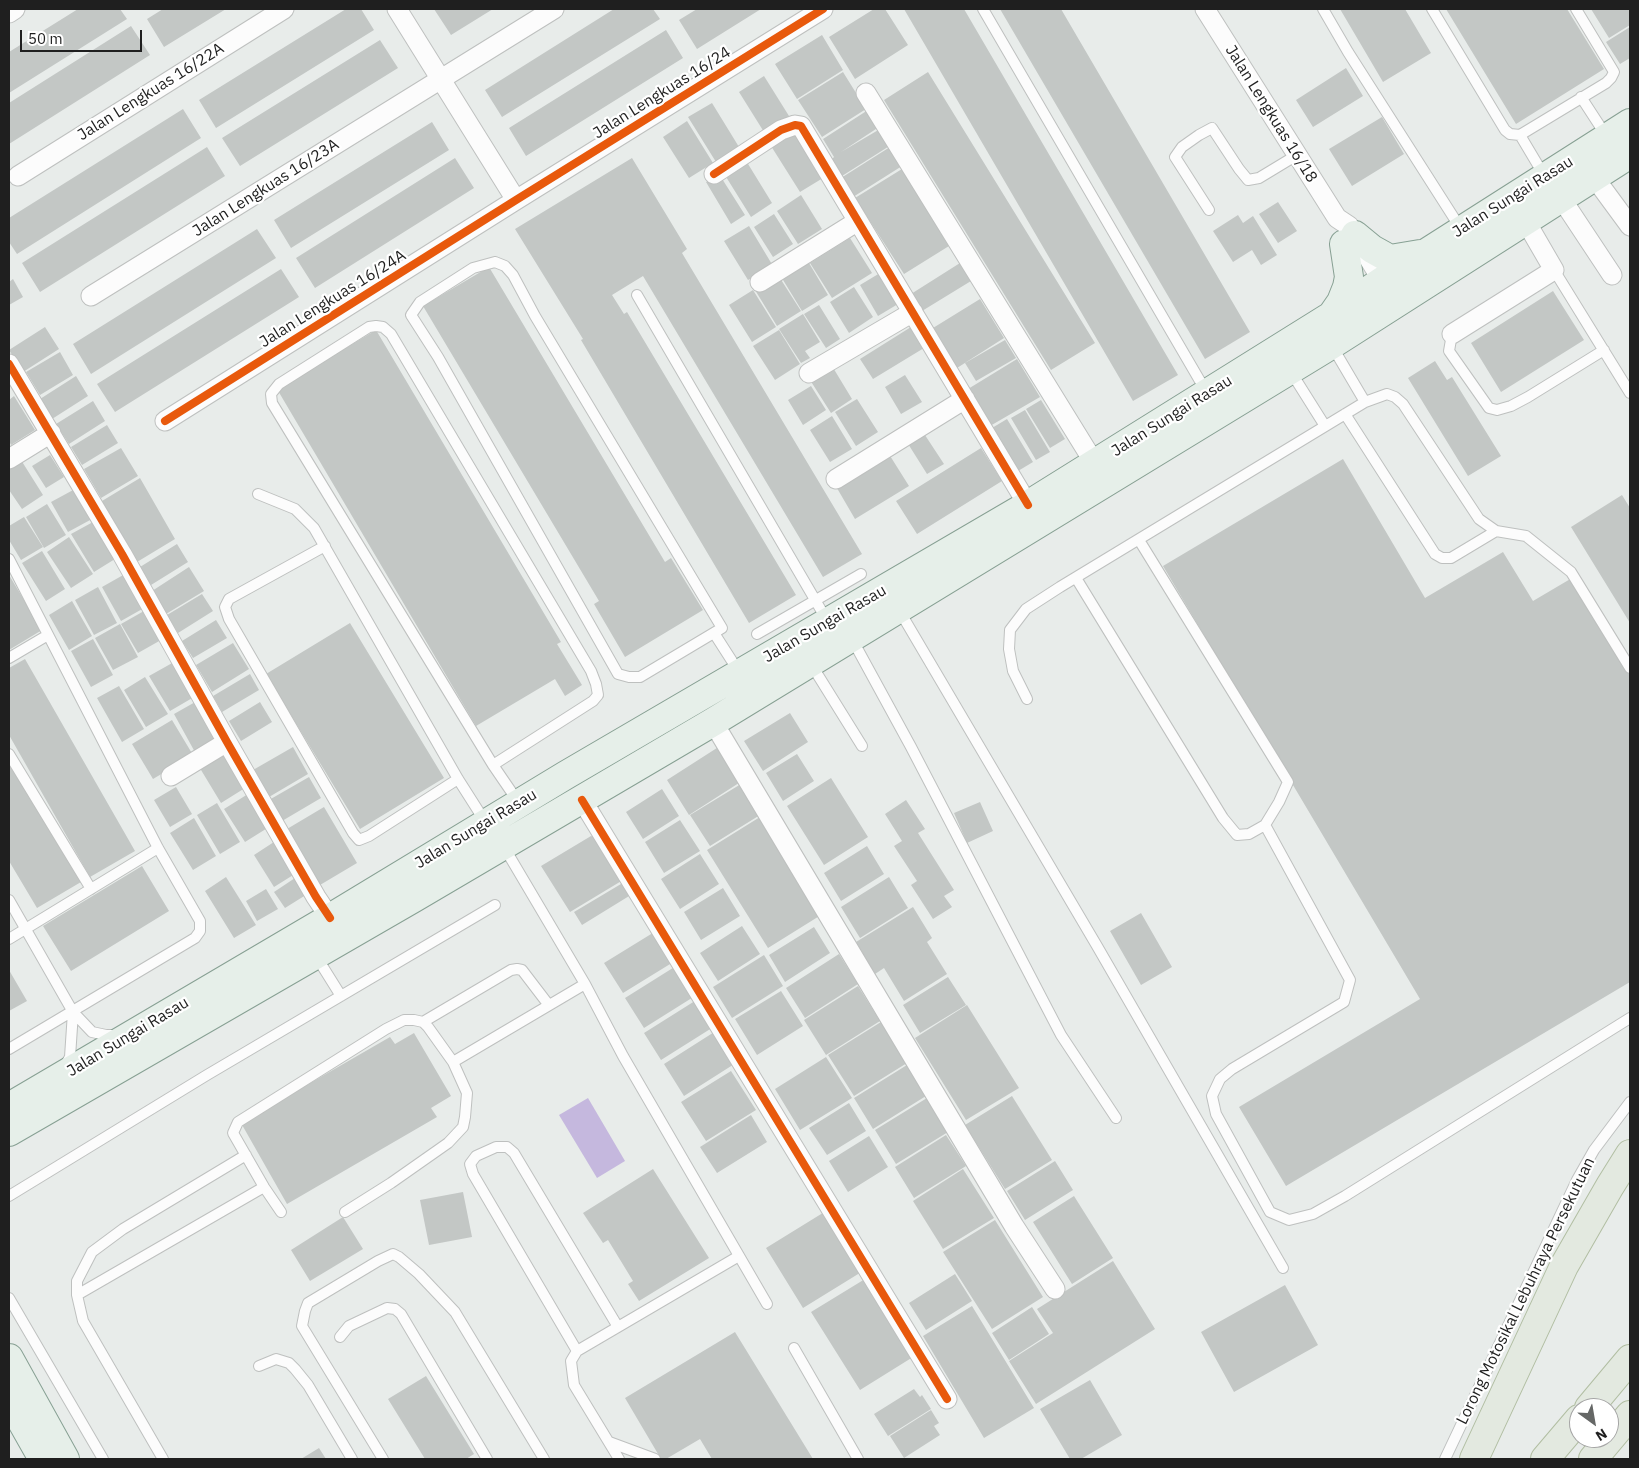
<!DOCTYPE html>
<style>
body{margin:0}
#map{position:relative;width:1639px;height:1468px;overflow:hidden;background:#e8ecea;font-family:"IBM Plex Sans",sans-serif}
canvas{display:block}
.frame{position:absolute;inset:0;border:10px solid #1f1f1f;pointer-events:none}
.north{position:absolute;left:1569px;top:1398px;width:50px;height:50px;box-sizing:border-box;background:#fff;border:1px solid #a5a5a5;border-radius:50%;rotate:148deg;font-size:14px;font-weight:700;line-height:20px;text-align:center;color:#1f1f1f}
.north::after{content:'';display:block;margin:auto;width:18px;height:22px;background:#656766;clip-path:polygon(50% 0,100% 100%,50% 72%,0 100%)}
.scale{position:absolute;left:20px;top:30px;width:122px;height:22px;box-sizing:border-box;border:2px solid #1f1f1f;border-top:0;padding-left:6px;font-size:15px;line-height:18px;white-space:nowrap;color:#1f1f1f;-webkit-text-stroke:4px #fff;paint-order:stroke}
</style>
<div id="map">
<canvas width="1639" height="1468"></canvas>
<div class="frame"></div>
<div class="north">N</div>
<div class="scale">50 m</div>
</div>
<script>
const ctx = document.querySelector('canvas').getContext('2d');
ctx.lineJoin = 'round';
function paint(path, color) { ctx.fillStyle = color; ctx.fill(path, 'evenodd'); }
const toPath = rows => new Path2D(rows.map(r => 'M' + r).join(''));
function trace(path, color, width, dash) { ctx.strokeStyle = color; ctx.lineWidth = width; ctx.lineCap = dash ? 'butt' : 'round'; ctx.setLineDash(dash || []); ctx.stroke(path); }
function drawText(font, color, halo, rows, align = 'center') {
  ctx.font = font + ' "IBM Plex Sans",sans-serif'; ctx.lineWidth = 4.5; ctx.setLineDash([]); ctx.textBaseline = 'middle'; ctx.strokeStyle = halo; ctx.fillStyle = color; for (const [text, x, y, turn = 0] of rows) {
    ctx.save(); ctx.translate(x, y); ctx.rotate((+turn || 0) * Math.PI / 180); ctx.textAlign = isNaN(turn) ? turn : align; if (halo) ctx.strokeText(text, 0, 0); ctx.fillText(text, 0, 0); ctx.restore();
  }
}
paint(toPath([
 [588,1098,625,1161,597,1178,559,1115]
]), '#c5b8de');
paint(toPath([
 [78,9,120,9,127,19,9,93,9,52],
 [163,9,226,9,164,47,147,19],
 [346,9,361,9,374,30,216,128,199,100],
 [434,9,493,9,451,35],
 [614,9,653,9,660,19,502,117,485,90],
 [697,9,761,9,697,49,679,20],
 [874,9,885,9,908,45,855,79,829,37],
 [904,9,964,9,1178,375,1133,401],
 [1000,9,1061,9,1250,332,1205,359],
 [1340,9,1405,9,1431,53,1383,82],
 [1446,9,1567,9,1604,69,1516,124],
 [1591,9,1630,9,1630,25,1609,38],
 [131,26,150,55,9,144,9,103],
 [1630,27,1630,58,1620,64,1606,42],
 [666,30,683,58,526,156,509,128],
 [822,35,843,70,797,99,775,64],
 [380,40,398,68,240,166,222,138],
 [1346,68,1363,96,1313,127,1296,100],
 [843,72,866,109,822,137,798,100],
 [928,72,1095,343,1051,370,884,100],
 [764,76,789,116,764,132,739,92],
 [712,103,739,147,716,162,688,117],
 [183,109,201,138,17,254,9,242,9,218],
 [868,110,879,127,841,152,880,129,891,145,842,176,832,159,834,157,823,139],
 [1382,117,1404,154,1352,186,1329,149],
 [687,121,713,163,689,178,663,137],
 [432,122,449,150,291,248,274,220],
 [793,132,823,178,800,192,771,146],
 [207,147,225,176,40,292,22,263],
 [890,147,902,166,853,197,841,178],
 [455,158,474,188,315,288,296,258],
 [632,158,687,249,682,253,862,554,823,577,643,276,612,295,624,314,627,312,796,595,749,623,581,340,583,339,515,229],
 [745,159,772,203,751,217,723,172],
 [902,169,949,246,904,274,855,198],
 [719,174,745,215,731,224,706,182],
 [801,195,822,229,798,244,777,211],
 [1278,202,1297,231,1278,243,1259,214],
 [774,214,793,244,773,257,754,227],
 [1238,215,1243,223,1253,216,1277,255,1261,265,1252,250,1233,262,1213,231],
 [749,226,773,266,748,280,724,241],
 [257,229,276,258,91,374,73,344],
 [850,238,872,273,832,298,810,263],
 [806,258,828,295,802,311,780,275],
 [960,263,971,281,922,311,911,294],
 [489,267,665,562,671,558,703,610,625,657,594,604,599,601,423,306],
 [281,269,299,297,115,412,97,384],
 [880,273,898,304,878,316,860,285],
 [778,275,801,311,777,326,755,290],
 [13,279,23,297,9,305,9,282],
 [854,287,873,317,849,333,830,302],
 [753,290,776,327,752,342,729,305],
 [1553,291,1584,340,1501,392,1471,343],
 [980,299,1004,338,957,368,933,328],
 [819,305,840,339,826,348,804,314],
 [803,314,820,342,805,351,810,358,801,363,779,329],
 [45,327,59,349,23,372,9,350],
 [911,327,924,348,873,379,860,359],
 [376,330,561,642,557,644,582,685,565,696,555,679,476,726,277,389],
 [779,330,800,364,775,380,753,346],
 [1005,340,1016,358,976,381,965,363],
 [60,352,73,375,40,395,26,372],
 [1017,359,1040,397,990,426,968,389],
 [1435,361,1447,380,1452,377,1501,456,1468,476,1408,378],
 [832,366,852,399,831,413,810,380],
 [905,375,922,402,901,414,885,387],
 [76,376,88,396,52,419,40,399],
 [811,386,826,410,803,425,788,400],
 [14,396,35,430,11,445,9,441,9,400],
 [857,399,878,432,856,446,835,412],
 [1041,400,1065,439,1050,448,1026,409],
 [93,401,105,421,69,444,56,424],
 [1025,410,1050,452,1036,460,1011,418],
 [832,416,852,449,830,462,810,430],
 [1007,419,1033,462,1018,471,992,428],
 [107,425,118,443,82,465,71,447],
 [921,429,944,464,927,474,905,439],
 [121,448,138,476,101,498,84,469],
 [981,448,1002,481,917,534,896,501],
 [887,451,909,486,855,519,834,483],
 [50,455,64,477,46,488,32,466],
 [1343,459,1425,598,1503,552,1533,601,1572,578,1630,676,1630,982,1286,1186,1239,1107,1420,999,1163,566],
 [21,460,43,495,22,509,9,490,9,467],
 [140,478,175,539,137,562,102,501],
 [75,489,92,519,68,532,51,502],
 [1622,495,1630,508,1630,623,1571,527],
 [47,504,66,535,44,548,26,517],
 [24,517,43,547,21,560,9,540,9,526],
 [93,522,115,559,94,572,71,534],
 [69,537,93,574,71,588,47,552],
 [177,544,188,562,151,585,140,567],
 [42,551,65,589,46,601,22,563],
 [189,567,204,591,166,614,152,591],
 [125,574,144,608,121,621,102,587],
 [9,575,42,630,9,650],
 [98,587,117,623,94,635,75,600],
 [202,594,213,611,178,633,167,615],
 [72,601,92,636,69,650,49,615],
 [144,611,161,640,138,653,121,624],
 [216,620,227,638,193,658,182,641],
 [350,623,444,778,360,829,266,674],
 [120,624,138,657,113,670,95,638],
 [93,639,113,675,91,687,71,651],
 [233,643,249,669,212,692,196,665],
 [25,659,135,851,90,877,9,735,9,668],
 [174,662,194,697,170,711,149,676],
 [250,674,259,690,222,712,213,696],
 [145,677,168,714,146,727,124,690],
 [119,686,144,729,122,742,97,698],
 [197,701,220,741,196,754,174,714],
 [260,702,272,722,241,741,229,721],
 [790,713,808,742,763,771,744,741],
 [172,720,193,755,153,779,132,744],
 [720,746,742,781,689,815,667,780],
 [293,747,308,774,269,797,253,770],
 [222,750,245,788,221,803,198,765],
 [797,754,814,781,783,801,766,773],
 [9,761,81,882,37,908,9,861],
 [309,777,321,798,282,821,269,800],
 [831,778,868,837,824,865,787,806],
 [741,784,760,815,710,846,690,815],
 [176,787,192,814,170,827,154,800],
 [662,789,679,816,643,839,626,812],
 [248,794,269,827,245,842,224,809],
 [906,800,925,829,918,833,954,890,944,896,952,907,933,919,911,885,917,881,894,846,902,841,885,814],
 [980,802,993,831,967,843,954,813],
 [217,803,240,842,220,854,197,815],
 [324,807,357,863,320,885,287,829],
 [760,817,821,915,768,948,707,850],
 [194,818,216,856,193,870,170,833],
 [680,820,700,851,664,873,645,842],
 [591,836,599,839,623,880,570,912,541,866],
 [277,840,298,872,274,887,254,855],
 [867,846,884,874,841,901,824,873],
 [700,854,719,884,680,909,661,879],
 [142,866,169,911,71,971,43,926],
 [298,876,309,893,285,908,274,892],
 [226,877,256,925,234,938,205,891],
 [889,877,908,908,860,938,841,907],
 [626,881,634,893,582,925,574,912],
 [723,888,740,916,701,940,684,912],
 [266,889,278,909,257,921,246,901],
 [913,907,932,938,927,942,947,974,904,1001,884,968,875,974,856,942],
 [1141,913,1172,967,1141,985,1110,931],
 [742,926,760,954,718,981,700,953],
 [814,927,830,953,785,982,769,955],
 [656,931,675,961,623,993,604,963],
 [839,954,858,984,805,1018,786,988],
 [764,955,783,986,732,1018,713,987],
 [676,966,695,996,644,1028,625,998],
 [9,970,27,1001,9,1011],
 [948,977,966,1005,920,1033,903,1005],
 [858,986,880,1021,826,1055,804,1020],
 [781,991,803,1026,757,1055,735,1019],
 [698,999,715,1026,661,1060,644,1033],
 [967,1005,1019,1088,966,1120,915,1038],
 [881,1022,907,1063,854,1096,828,1055],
 [719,1029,739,1061,684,1096,664,1064],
 [414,1033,451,1096,431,1108,437,1117,287,1204,241,1123,390,1037,395,1044],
 [826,1057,852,1098,800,1130,775,1089],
 [907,1065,926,1096,873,1129,854,1098],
 [731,1071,756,1110,706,1141,681,1102],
 [1012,1096,1052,1160,1005,1189,965,1125],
 [927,1098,948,1132,896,1164,875,1130],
 [849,1103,866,1131,827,1155,809,1128],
 [751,1115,767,1142,717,1173,700,1147],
 [946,1135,966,1166,914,1198,895,1167],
 [869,1136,888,1167,848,1192,829,1161],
 [1055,1161,1073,1190,1025,1220,1007,1191],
 [653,1169,709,1258,639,1301,628,1284,633,1281,608,1240,603,1243,583,1213],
 [963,1169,994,1218,943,1249,913,1201],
 [463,1192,472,1237,429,1245,420,1200],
 [1074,1196,1113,1258,1072,1284,1033,1222],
 [826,1211,863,1271,803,1308,766,1248],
 [343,1217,363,1249,310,1281,291,1250],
 [995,1220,1043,1297,992,1329,943,1252],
 [1113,1261,1155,1329,1036,1404,1009,1361,1053,1333,1037,1309],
 [955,1274,972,1301,926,1330,909,1303],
 [865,1279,913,1357,860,1390,811,1312],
 [1285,1285,1318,1345,1234,1392,1201,1332],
 [972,1306,1034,1408,984,1438,923,1336],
 [1032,1307,1049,1334,1009,1360,992,1333],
 [735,1332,813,1459,712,1459,700,1439,666,1459,661,1459,625,1398],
 [426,1376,474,1454,466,1459,425,1459,388,1399],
 [1090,1380,1122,1435,1081,1459,1070,1459,1040,1409],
 [914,1389,920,1397,922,1395,931,1409,888,1436,874,1414],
 [931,1410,939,1423,934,1426,940,1435,904,1458,890,1436],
 [319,1448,326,1459,301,1459]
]), '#c3c7c5');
const lane = toPath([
 [983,9,1207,393],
 [1323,9,1348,52,1461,229],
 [1432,9,1505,130,1510,134,1520,135,1606,83,1611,78,1614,72,1576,9],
 [1581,97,1607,137],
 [1520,135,1545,177],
 [1209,210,1175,157,1182,147,1199,135,1212,128,1239,169,1248,180,1259,178,1297,155],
 [495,262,505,266,513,275,535,316,722,628,640,677,629,677,618,674,438,357,411,315,420,302,473,268,495,262],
 [1554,270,1630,393],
 [637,295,828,622],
 [1452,334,1449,351,1489,408,1497,410,1511,406,1528,397,1604,350],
 [1332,346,1365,402],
 [1291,372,1325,426],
 [1345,414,1435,554,1442,558,1451,558,1496,531],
 [258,494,295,509,314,528,458,779,486,823],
 [325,546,229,599,225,607,229,619,353,833,359,840,369,836,458,779],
 [9,559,158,848,200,921,200,931,195,938,9,1049],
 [1076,578,1223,818,1237,835,1249,834,1265,825,1279,802,1288,782,1139,540],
 [899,610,1097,946,1283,1268],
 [714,633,739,672],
 [757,634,861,574],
 [852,639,911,747,1061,1035,1116,1118],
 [9,658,48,635],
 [811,664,862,746],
 [1027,699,1013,671,1009,649,1010,630,1026,609,1060,587,1365,402,1387,394,1395,397,1403,404,1479,519,1496,531,1526,536,1571,572,1630,668],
 [9,754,91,889],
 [493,765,593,701,598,695,596,684,591,671,391,334,383,327,376,326,369,327,279,384,271,394,272,403,493,765,519,803],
 [1265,825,1350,980,1344,1002,1232,1069,1220,1079,1212,1096,1216,1114,1270,1212,1289,1220,1313,1214,1345,1196,1630,1018],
 [504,847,585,984,623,1056,767,1304],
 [9,900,73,1012,92,1032,106,1035,116,1035],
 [9,939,158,848],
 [316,956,341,996],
 [423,1022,511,970,517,969,522,970,548,1004],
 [453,1062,585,984],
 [64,1067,70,1057,73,1012],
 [9,1196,207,1075,495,905],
 [281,1212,264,1187,233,1133,238,1122,386,1029,404,1020,414,1020,423,1022,428,1027,453,1062,467,1093,465,1117,463,1127,448,1143,391,1183,345,1212],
 [77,1295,264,1187],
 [9,1298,103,1459],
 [340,1337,349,1326,387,1308,395,1309,401,1314,487,1459],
 [794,1348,858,1459],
 [577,1351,473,1174,470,1164,476,1156,496,1147,507,1147,514,1153,618,1327],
 [259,1366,276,1359,289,1363,295,1369,308,1385,352,1459],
 [609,1442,655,1459],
 [163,1459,83,1321,77,1295,77,1281,92,1252,123,1229,246,1155],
 [383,1459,302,1326,305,1311,308,1303,378,1261,393,1254,399,1257,419,1274,455,1312,544,1459],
 [619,1459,574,1385,571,1361,577,1351,739,1256],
 [1445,1459,1577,1180,1594,1150,1630,1102]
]);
const street = toPath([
 [397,9,516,200],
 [1205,9,1337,218,1349,226,1388,290],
 [9,13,15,9],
 [866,93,1095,464],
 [714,174,781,130,795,125,801,126,1028,505],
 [18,176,284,9],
 [1594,177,1630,226],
 [1561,198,1612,275],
 [760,282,858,221],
 [91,296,554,9],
 [1452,334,1554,270,1525,220],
 [9,364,122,554,227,742,316,897,330,918],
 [809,373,913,312],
 [165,421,516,200,823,9],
 [9,459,51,433],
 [836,479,965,399],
 [713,722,1014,1226,1055,1289],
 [171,776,227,742],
 [582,800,947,1399]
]);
const primary = toPath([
 [1355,235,1372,249,1390,259,1420,254],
 [1332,315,1341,302,1347,287,1349,277,1344,244],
 [9,1107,330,918,566,775,1028,505,1331,316,1382,281,1630,123],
 [9,1132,414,898,713,722,1331,345,1630,154],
 [9,1358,65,1459],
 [9,1399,43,1459]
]);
const highway = toPath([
 [1589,1408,1630,1359],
 [1474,1459,1564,1266,1610,1186,1630,1154],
 [1545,1459,1579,1419],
 [1593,1459,1630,1415]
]);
trace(lane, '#bec0bf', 12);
trace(street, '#bec0bf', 21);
trace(primary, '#87a093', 30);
trace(highway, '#b1bea2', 30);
trace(lane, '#fcfcfc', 10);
trace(street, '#fcfcfc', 19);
trace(primary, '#e6efe9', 28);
trace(highway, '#e3e9e0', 28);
trace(toPath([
 [714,174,781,130,795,125,801,126,1028,505],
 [9,364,122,554,227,742,316,897,330,918],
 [165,421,516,200,823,9],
 [582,800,947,1399]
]), '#e8590c', 8);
drawText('16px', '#1f1f1f', '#fff', [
 ["Jalan Lengkuas 16/22A",151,92,-32],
 ["Jalan Lengkuas 16/24",662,93,-32],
 ["Jalan Lengkuas 16/18",1271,114,58],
 ["Jalan Lengkuas 16/23A",266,188,-32],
 ["Jalan Sungai Rasau",1513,197,-32],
 ["Jalan Lengkuas 16/24A",333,299,-32],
 ["Jalan Sungai Rasau",1172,416,-32],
 ["Jalan Sungai Rasau",825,624,-30],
 ["Jalan Sungai Rasau",476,829,-31],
 ["Jalan Sungai Rasau",128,1037,-31],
 ["Lorong Motosikal Lebuhraya Persekutuan",1526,1291,-64]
]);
</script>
